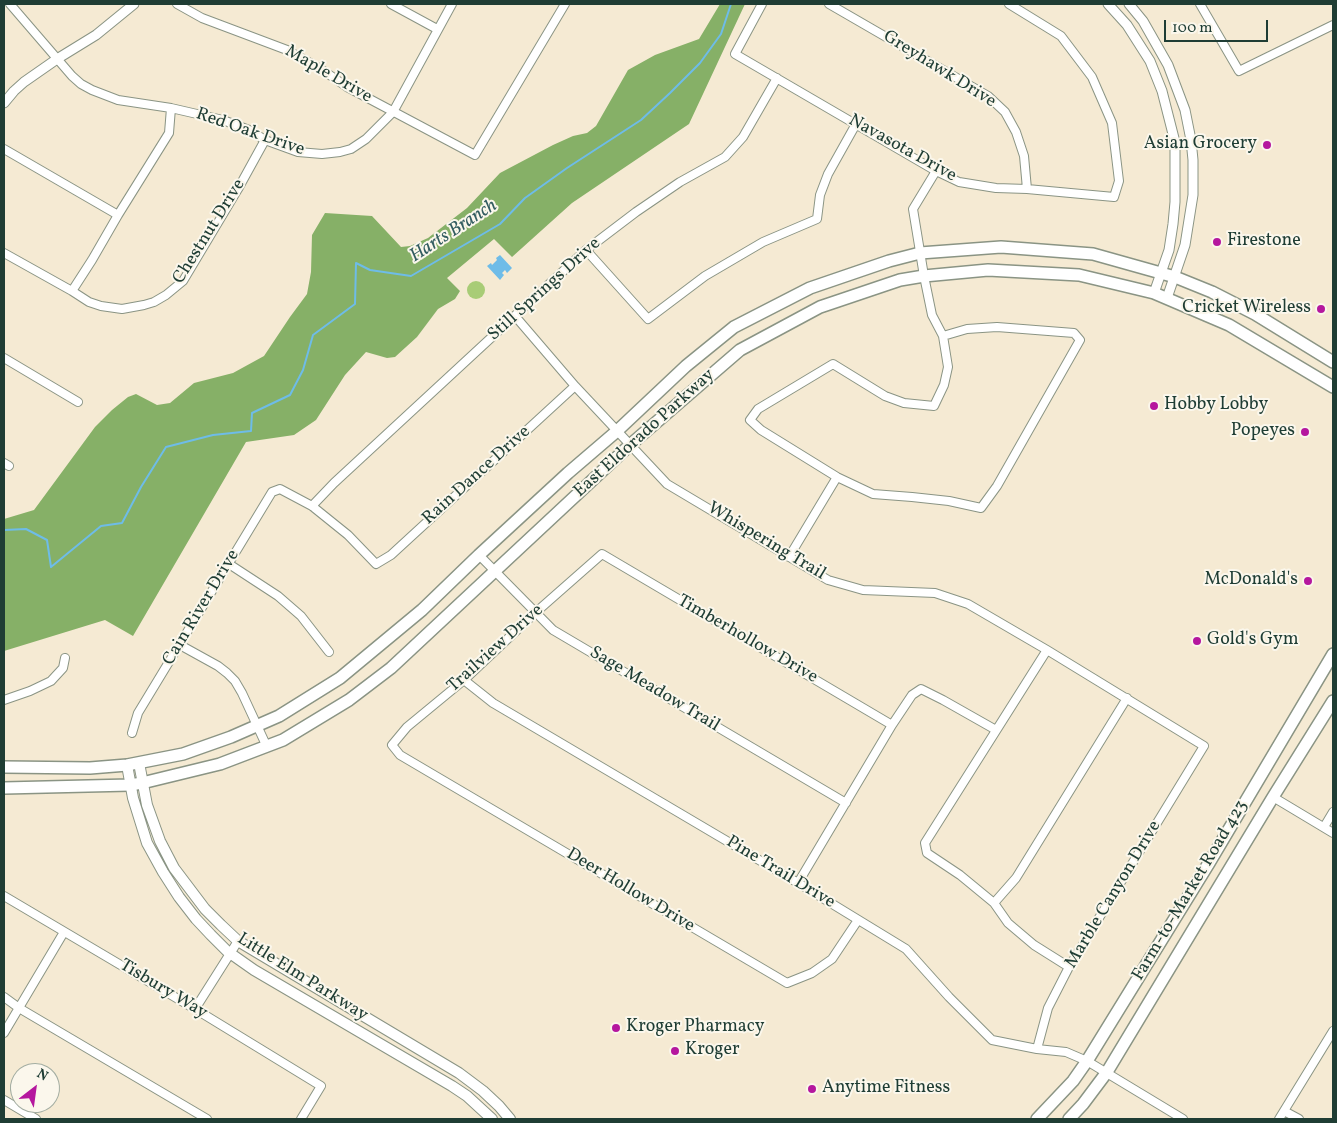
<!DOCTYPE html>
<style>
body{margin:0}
#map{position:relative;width:1337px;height:1123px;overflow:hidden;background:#f5ead3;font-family:Vollkorn,serif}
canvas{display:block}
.frame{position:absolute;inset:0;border:5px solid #1f3d34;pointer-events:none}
.north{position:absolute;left:10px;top:1063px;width:50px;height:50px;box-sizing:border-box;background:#fbf7ec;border:1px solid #a3ada2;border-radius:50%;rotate:30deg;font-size:14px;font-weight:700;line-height:20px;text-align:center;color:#1f3d34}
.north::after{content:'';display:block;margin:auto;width:18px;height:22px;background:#b5179e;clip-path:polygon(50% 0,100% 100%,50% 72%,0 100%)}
.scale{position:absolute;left:1164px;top:20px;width:104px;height:22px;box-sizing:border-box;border:2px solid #1f3d34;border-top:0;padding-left:6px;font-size:15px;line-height:18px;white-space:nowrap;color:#1f3d34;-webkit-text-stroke:4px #fbf7ec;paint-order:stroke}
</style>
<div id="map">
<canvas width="1337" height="1123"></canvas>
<div class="frame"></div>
<div class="north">N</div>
<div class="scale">100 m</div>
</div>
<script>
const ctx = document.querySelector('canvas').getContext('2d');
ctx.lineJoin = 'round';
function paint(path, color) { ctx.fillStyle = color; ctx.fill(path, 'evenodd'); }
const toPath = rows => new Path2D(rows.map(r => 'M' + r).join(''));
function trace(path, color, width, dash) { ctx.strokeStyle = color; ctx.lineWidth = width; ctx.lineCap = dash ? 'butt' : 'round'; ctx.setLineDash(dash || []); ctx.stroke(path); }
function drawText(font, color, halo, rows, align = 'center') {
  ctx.font = font + ' Vollkorn,serif'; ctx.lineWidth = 4; ctx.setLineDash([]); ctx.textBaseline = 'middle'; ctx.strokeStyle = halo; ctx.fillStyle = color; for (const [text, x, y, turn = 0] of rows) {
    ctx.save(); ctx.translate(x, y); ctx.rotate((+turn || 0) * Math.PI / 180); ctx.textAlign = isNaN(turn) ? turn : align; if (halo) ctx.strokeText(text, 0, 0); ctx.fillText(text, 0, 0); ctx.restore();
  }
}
paint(toPath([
 '467 290a9 9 0 1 1 18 0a9 9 0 1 1-18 0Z'
]), '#a8cc76');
paint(toPath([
 [720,4,745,4,689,124,572,203,512,257,494,239,447,278,460,291,455,299,438,309,417,337,395,357,387,358,366,352,345,375,316,420,294,435,246,442,133,636,105,620,4,651,4,519,34,510,95,427,112,410,128,397,136,394,157,405,170,403,194,383,233,373,264,356,290,317,307,294,311,272,312,235,325,213,372,216,401,247,410,246,428,238,467,208,500,173,553,145,573,136,587,133,596,126,628,70,655,55,699,39]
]), '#86b067');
paint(toPath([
 [500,255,512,268,507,273,505,270,502,273,504,275,500,280,487,266,491,263,492,265,497,260,496,258]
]), '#6ebce8');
trace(toPath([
 [4,530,26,529,47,540,51,567,101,526,122,523,141,487,166,447,213,435,251,431,252,413,290,395,303,370,313,335,355,304,356,263,370,270,411,276,500,224,525,198,567,168,641,120,670,93,700,63,721,34,731,4]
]), '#6ebce8', 2);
const minor = toPath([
 [10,4,72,76,81,84,92,90,118,100,171,108,223,120,249,130,265,140,298,152,322,154,340,152,351,149,366,139,393,112,452,4],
 [177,4,202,18,287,50,321,69,347,87,475,155,565,4],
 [391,4,437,29],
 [762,4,735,54,936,171,959,182,996,188,1027,189,1114,197,1119,181,1112,123,1092,77,1061,36,1009,4],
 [829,4,988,96,1005,112,1016,132,1024,156,1027,189],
 [1200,4,1239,71,1333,25],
 [4,149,118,215],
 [936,171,913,209,924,276,932,315,943,336,948,367,944,385,934,406,904,403,885,396,833,364,758,409,750,420,761,430,837,477,873,494,912,497,949,501,981,508,997,486,1080,340,1074,333,997,327,967,329,943,336],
 [586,250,648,319,705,276,763,242,817,219,820,195,828,174,856,124],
 [4,253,72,291,89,302,101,306,122,309,144,305,154,302,166,295,183,281,238,189,265,140],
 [72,291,92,260,118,215,169,133,171,108],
 [515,316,575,386,667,484,828,580,863,590,935,593,968,604,1047,650,1204,746,1069,967,1048,1008,1037,1049],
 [4,358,78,402],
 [4,463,9,466],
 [312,506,334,483,586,250,636,212,680,182,725,157,743,137,777,78],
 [479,555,553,630,846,803],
 [789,557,837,477],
 [229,564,278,596,301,616,329,652],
 [180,645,218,666,227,673,235,681,242,693,267,747],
 [1047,650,925,843,927,853,960,875,994,903,1008,923,1034,945,1069,967],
 [464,680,493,703,798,883,906,949,949,997,992,1040,1037,1049,1066,1052,1087,1061,1183,1119],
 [4,700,30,691,51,681,63,668,65,658],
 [132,733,138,713,272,492,280,489,312,506,348,535,376,564,391,555,575,386],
 [1273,797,1333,833],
 [1324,827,1333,812],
 [798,883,892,725,912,695,921,689,943,700,996,730],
 [4,896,195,1009,321,1086,301,1119],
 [994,903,1016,878,1127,698],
 [858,920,832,959,812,973,787,983,400,755,392,745,407,727,464,680,535,613,602,554,892,725],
 [4,997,19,1008,207,1119],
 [195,1009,238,941],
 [4,1033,64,932],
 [4,1100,36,1119],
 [1284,1111,1299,1119],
 [1279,1119,1333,1031]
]);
const tertiary = toPath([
 [1108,4,1127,25,1150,61,1162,91,1175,142,1175,202,1173,224,1169,250,1154,293],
 [1129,4,1143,21,1168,65,1185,110,1191,140,1193,160,1193,195,1185,245,1167,298],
 [4,103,14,91,24,82,57,59,96,35,134,4]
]);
const secondary = toPath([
 [139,763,147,805,160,841,174,868,205,909,221,925,238,941,459,1073,483,1091,499,1106,510,1119],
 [127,765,133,798,147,843,163,872,179,897,196,919,211,935,227,951,254,970,452,1086,467,1096,492,1119]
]);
const primary = toPath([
 [4,767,90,768,127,765,183,754,231,737,279,716,340,678,422,610,479,555,568,473,617,431,686,366,734,327,810,288,889,261,920,253,1001,247,1093,254,1175,277,1212,292,1255,314,1333,362],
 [4,788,130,785,142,783,220,764,283,740,349,700,391,668,630,445,740,350,820,307,900,280,924,276,988,270,1079,275,1154,293,1229,325,1333,387],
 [1037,1119,1073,1081,1087,1061,1209,863,1333,654],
 [1069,1119,1083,1104,1107,1072,1273,797,1333,701]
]);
trace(minor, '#8a9484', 10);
trace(tertiary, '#8a9484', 11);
trace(secondary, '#8a9484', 12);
trace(primary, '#8a9484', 14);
trace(minor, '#fff', 8);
trace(tertiary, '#fff', 9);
trace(secondary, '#fff', 10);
trace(primary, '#fff', 11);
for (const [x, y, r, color] of [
 [1267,145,5,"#b5179e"],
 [1217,242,5,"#b5179e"],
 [1321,309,5,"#b5179e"],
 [1154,406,5,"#b5179e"],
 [1305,432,5,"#b5179e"],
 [1308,581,5,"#b5179e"],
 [1197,641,5,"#b5179e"],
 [616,1028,5,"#b5179e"],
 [675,1051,5,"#b5179e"],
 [812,1089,5,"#b5179e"]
]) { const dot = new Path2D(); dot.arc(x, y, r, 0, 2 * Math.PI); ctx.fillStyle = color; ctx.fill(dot); trace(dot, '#fbf7ec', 2); }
drawText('18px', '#1f3d34', '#fbf7ec', [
 ["Greyhawk Drive",939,70,32],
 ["Maple Drive",328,75,30],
 ["Red Oak Drive",250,133,19],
 ["Navasota Drive",902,149,29],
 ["Chestnut Drive",210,232,-58],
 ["Still Springs Drive",545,290,-42],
 ["East Eldorado Parkway",645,434,-42],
 ["Rain Dance Drive",477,476,-42],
 ["Whispering Trail",766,542,31],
 ["Cain River Drive",202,608,-59],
 ["Timberhollow Drive",747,640,30],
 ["Trailview Drive",496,649,-42],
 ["Sage Meadow Trail",654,690,31],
 ["Pine Trail Drive",780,873,31],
 ["Deer Hollow Drive",630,891,31],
 ["Farm-to-Market Road 423",1191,891,-59],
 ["Marble Canyon Drive",1114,895,-59],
 ["Little Elm Parkway",302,978,32],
 ["Tisbury Way",163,990,31]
]);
drawText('18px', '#1f3d34', '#fbf7ec', [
 ["Asian Grocery",1257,145,"right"],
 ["Firestone",1227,242],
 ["Cricket Wireless",1311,309,"right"],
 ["Hobby Lobby",1164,406],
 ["Popeyes",1295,432,"right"],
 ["McDonald's",1298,581,"right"],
 ["Gold's Gym",1207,641],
 ["Kroger Pharmacy",626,1028],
 ["Kroger",685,1051],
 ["Anytime Fitness",822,1089]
], 'left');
drawText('italic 19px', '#335d61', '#fbf7ec', [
 ["Harts Branch",454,232,-33]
]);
</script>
